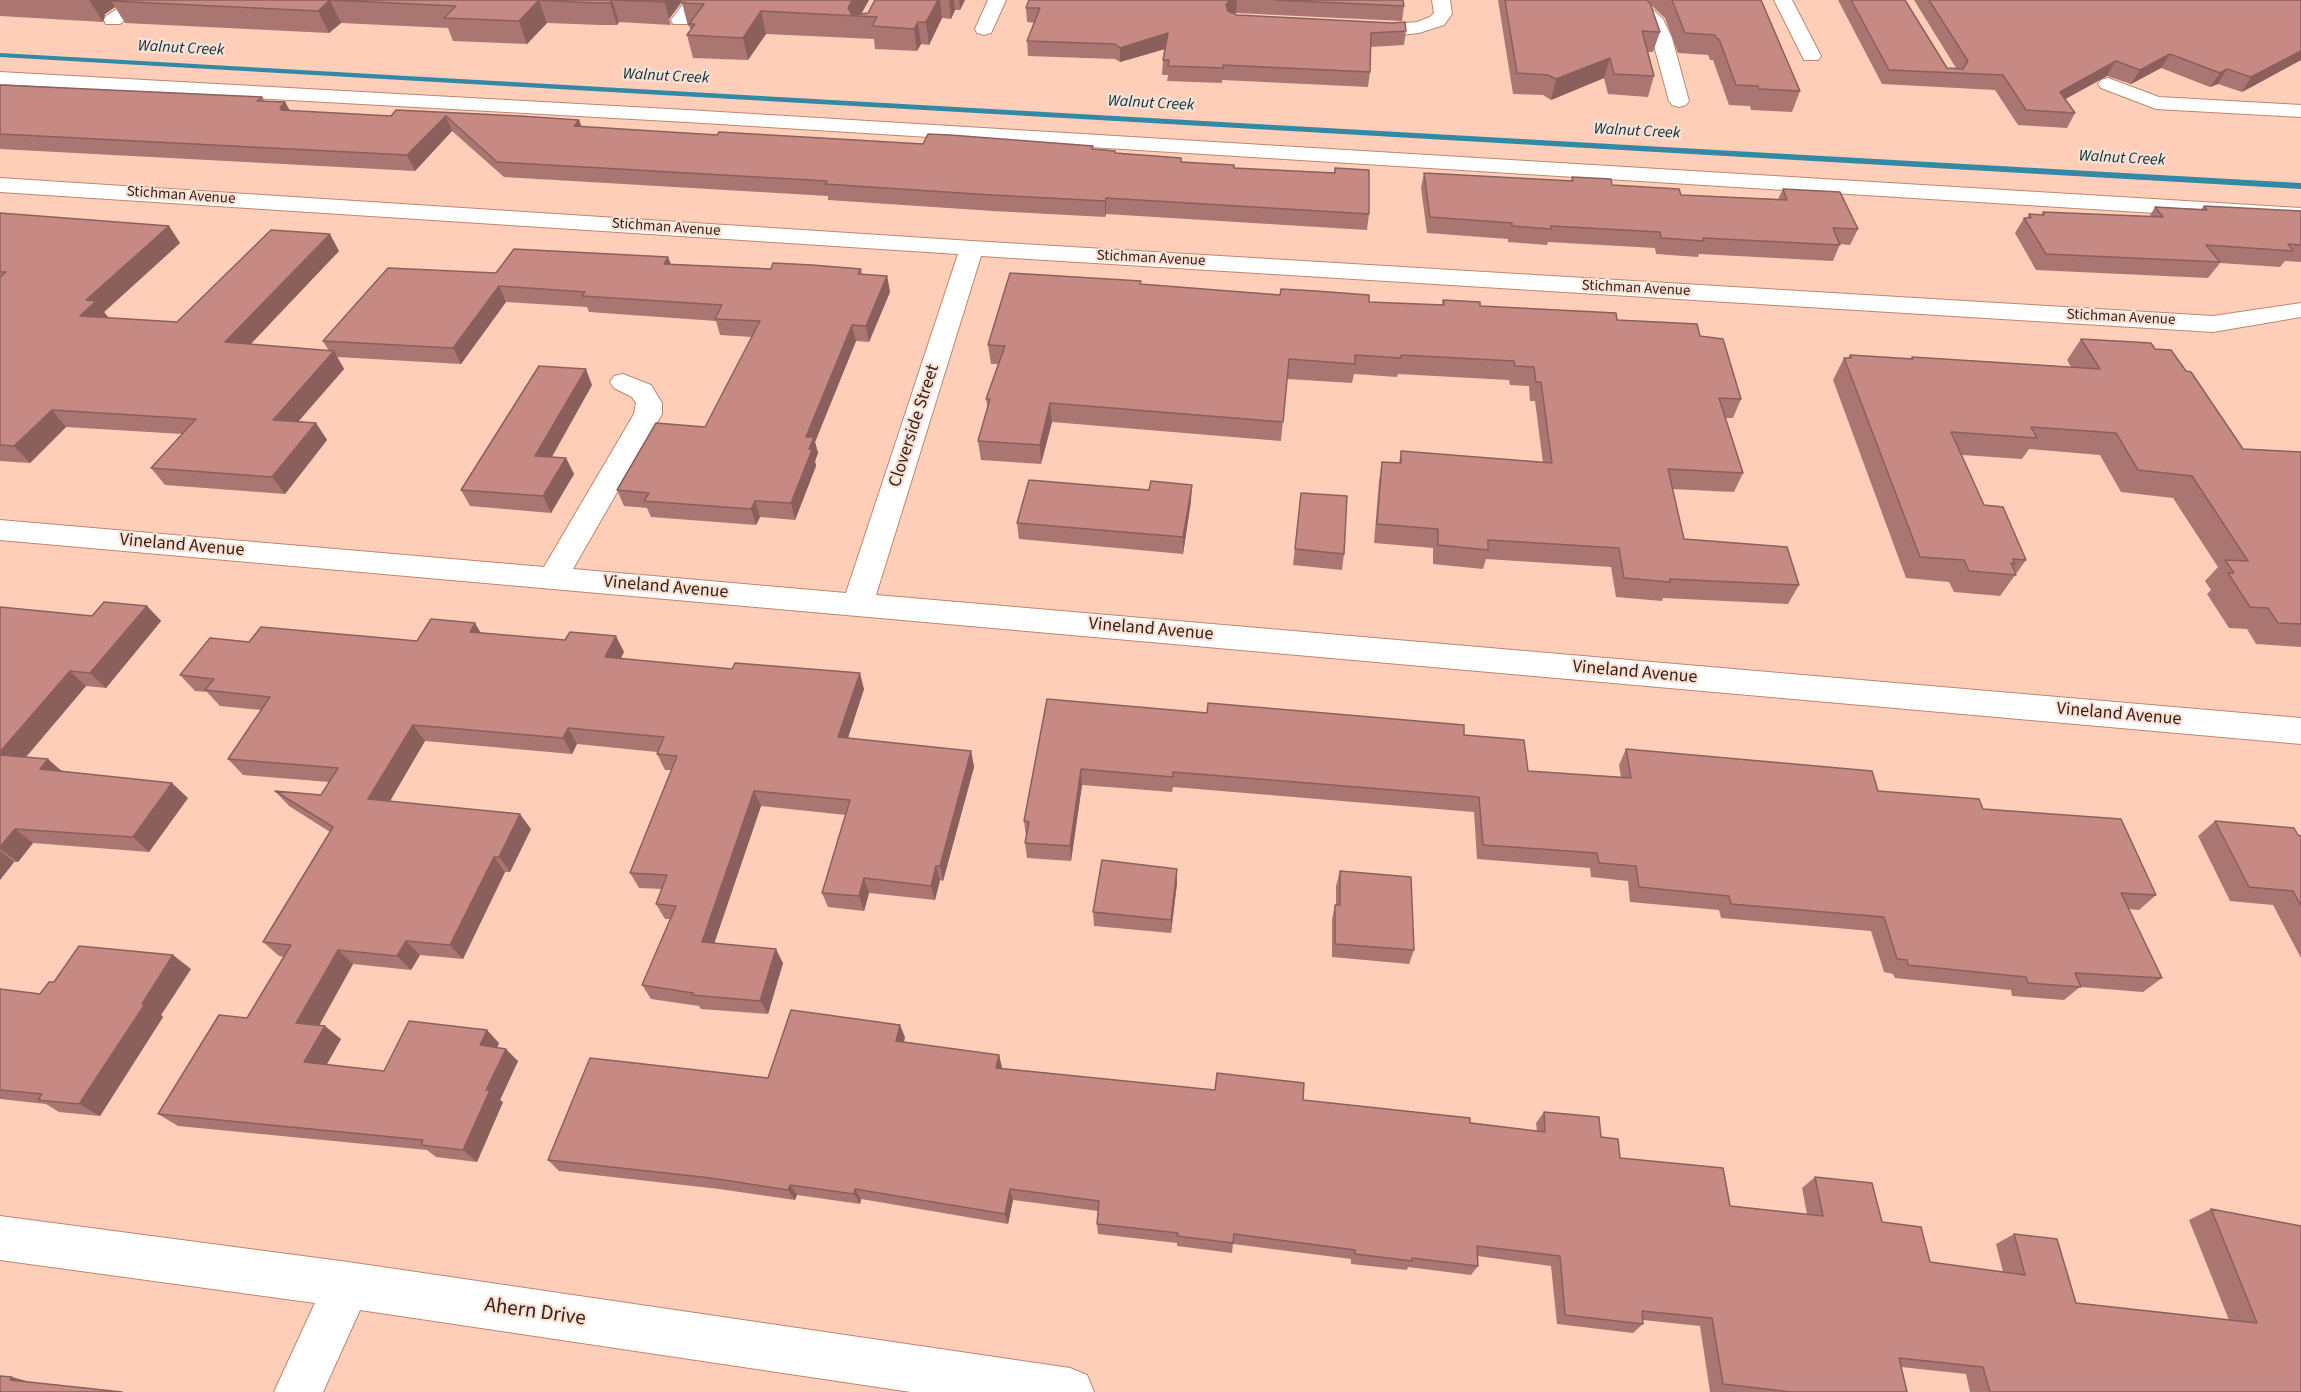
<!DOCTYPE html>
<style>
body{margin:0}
canvas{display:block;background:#feceb9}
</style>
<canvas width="2301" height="1392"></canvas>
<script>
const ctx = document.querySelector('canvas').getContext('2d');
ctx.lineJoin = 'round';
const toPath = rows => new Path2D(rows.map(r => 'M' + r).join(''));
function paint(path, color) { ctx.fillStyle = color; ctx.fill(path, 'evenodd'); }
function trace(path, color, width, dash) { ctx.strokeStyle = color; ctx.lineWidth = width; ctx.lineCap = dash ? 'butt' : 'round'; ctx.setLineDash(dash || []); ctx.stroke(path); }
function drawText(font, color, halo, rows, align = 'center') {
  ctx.font = font + ' "Source Sans 3",sans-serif'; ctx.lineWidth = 4.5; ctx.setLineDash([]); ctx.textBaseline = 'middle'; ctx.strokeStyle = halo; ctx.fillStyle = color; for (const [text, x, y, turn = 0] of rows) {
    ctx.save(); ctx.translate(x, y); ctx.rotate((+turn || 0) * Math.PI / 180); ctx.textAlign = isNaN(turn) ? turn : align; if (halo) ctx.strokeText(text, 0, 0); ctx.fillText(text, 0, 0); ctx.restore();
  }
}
paint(toPath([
 [0,53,2301,183,2301,189,0,57,0,53]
]), '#3289a6');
const minor = toPath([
 [131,0,152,0,120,24,106,24,104,20,106,16,131,0],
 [686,0,705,0,687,24,673,24,671,20,686,0],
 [988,0,1006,0,993,29,991,33,984,35,977,33,975,29,988,0],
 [1432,0,1450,0,1452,14,1444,25,1419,33,1390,36,1362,34,1355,32,1353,28,1355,24,1362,22,1390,24,1417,22,1430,17,1434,13,1432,0],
 [1622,0,1642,0,1663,19,1672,38,1689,101,1686,105,1679,107,1672,105,1669,101,1652,38,1646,22,1622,0],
 [1774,0,1792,0,1821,56,1818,60,1804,60,1774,0],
 [0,72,687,110,2301,208,2301,222,687,122,0,84,0,72],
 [2108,78,2159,97,2301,105,2301,117,2156,109,2101,88,2098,84,2101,80,2108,78],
 [0,178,972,241,2213,316,2301,303,2301,317,2213,332,981,256,876,595,2301,718,2301,744,0,540,0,520,544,567,634,414,636,403,632,397,614,388,610,382,614,376,623,374,651,385,662,403,662,414,573,569,846,593,958,254,0,192,0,178],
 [0,1216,348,1262,1070,1368,1087,1375,1094,1392,911,1392,360,1310,323,1392,274,1392,315,1303,0,1260,0,1216]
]);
trace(minor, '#be866e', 2);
paint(minor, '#fff');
paint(toPath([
 [0,0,683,0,669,19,671,25,619,22,617,25,601,25,547,23,527,44,453,41,448,28,341,23,329,33,125,23,115,7,105,14,103,22,0,16],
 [869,0,861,14,868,13,875,0,965,0,960,10,955,10,951,19,942,18,929,45,921,44,917,51,875,49,874,39,766,34,748,60,693,58,687,35,691,30,689,26,688,26,682,3],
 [1029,0,1403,0,1404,6,1402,21,1236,13,1234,13,1237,15,1406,31,1404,45,1370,47,1370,72,1368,87,1222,80,1222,83,1167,81,1168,75,1162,75,1163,60,1165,49,1120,62,1115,59,1028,56,1027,41,1035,23,1027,22,1026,8],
 [1498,0,1761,0,1800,91,1792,112,1751,110,1750,106,1729,105,1713,60,1710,60,1708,55,1678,53,1665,18,1651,5,1660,32,1653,52,1648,52,1654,76,1648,97,1608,94,1604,78,1551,100,1543,95,1513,94],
 [1838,0,1905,0,1947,68,1956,68,1914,0,2301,0,2301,60,2242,92,2218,84,2210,87,2161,68,2131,84,2107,76,2065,99,2075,113,2067,128,2018,125,1995,90,1882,84],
 [0,85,262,97,265,101,285,102,290,111,391,116,396,110,581,127,717,135,923,144,1094,149,1115,153,1234,168,1334,173,1335,168,1369,214,1367,230,1106,214,1105,217,993,211,828,200,828,196,504,177,452,131,415,171,0,149],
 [1424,173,1571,181,1572,177,1612,185,1681,195,1778,199,1783,189,1858,229,1850,245,1840,244,1833,261,1699,254,1698,257,1656,254,1655,248,1548,242,1547,245,1508,242,1508,239,1427,233,1421,188],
 [2204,206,2301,211,2301,262,2285,261,2280,267,2220,263,2208,278,2036,270,2015,233,2024,218,2027,218,2029,214,2041,215,2043,212,2149,217,2155,207,2201,209],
 [0,213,169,226,180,243,104,312,109,318,177,322,339,251,251,344,329,351,323,341,496,273,668,257,671,264,771,269,861,269,862,274,887,276,890,292,869,342,856,341,815,442,818,453,815,461,816,466,795,520,760,517,756,525,651,517,647,508,624,506,617,490,705,427,752,337,720,335,716,321,589,312,587,307,506,302,461,364,337,357,344,369,298,421,316,423,327,440,285,494,165,485,151,468,182,434,66,427,30,463,0,461],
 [1141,284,1369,302,1442,305,1443,300,1480,306,1617,320,1700,336,1741,399,1733,418,1725,418,1743,473,1734,492,1672,489,1684,539,1799,585,1788,604,1663,598,1662,601,1616,597,1611,567,1486,559,1483,569,1433,564,1433,548,1374,543,1379,481,1382,462,1399,463,1401,451,1543,463,1535,401,1530,401,1529,386,1510,385,1509,380,1398,374,1397,377,1354,374,1352,383,1287,379,1281,441,1052,422,1041,464,981,460,978,441,988,409,986,399,998,364,991,364,988,345],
 [2081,339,2155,349,2243,449,2301,452,2301,647,2256,644,2247,629,2229,628,2207,594,2211,590,2205,581,2218,567,2173,498,2121,492,2100,455,2029,449,2022,459,1962,455,1984,505,2026,560,2000,596,1954,592,1949,582,1906,578,1833,380,1844,358,1848,358,1850,355,1911,359,1912,357,2071,367,2067,360],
 [592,385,552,457,566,458,574,474,551,513,470,506,461,490],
 [1301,493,1344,554,1342,570,1293,565],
 [1191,501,1183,554,1019,539,1017,523],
 [147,606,161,621,106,688,86,686,26,757,63,771,188,798,149,852,33,843,18,862,14,862,0,880,0,607,92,616],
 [481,633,624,652,621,658,864,689,848,738,971,751,974,767,943,881,940,880,935,900,869,893,864,911,828,907,822,893,846,815,761,806,714,943,783,963,768,1014,701,1009,699,1006,651,999,642,985,670,919,665,919,656,904,662,889,639,888,630,873,671,770,665,770,657,754,657,752,577,744,572,754,425,741,389,801,531,829,510,872,505,872,463,959,420,955,411,970,353,964,319,1026,341,1039,326,1065,384,1071,499,1043,497,1048,518,1061,500,1100,503,1102,477,1162,436,1157,427,1150,178,1126,158,1114,247,1018,284,957,279,956,263,942,330,832,289,806,275,791,321,795,329,782,243,775,228,759,261,710,220,706,207,692,195,691,180,675,249,642,417,641],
 [1047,699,1464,735,1528,771,1621,777,1619,765,1626,749,1878,791,1983,809,2156,895,2139,910,2128,909,2162,978,2143,992,2080,987,2064,1000,2012,996,2011,990,1895,978,1893,974,1884,972,1871,931,1721,918,1719,910,1630,902,1628,881,1591,877,1590,868,1477,859,1474,812,1173,787,1172,792,1082,785,1071,861,1027,858,1025,843,1026,836,1024,821],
 [2215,821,2301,836,2301,958,2273,905,2230,901,2198,836],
 [1340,871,1414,950,1409,964,1332,957,1332,919,1335,905,1336,905,1336,886],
 [1177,883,1171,933,1094,926,1093,912],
 [191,969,161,1015,163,1017,100,1116,59,1112,46,1104,0,1099,0,989,40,994,54,982],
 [905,1037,904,1042,999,1055,1001,1068,1303,1100,1537,1131,1536,1123,1544,1112,1601,1137,1620,1158,1730,1206,1807,1214,1802,1188,1815,1177,1882,1222,1930,1262,2003,1272,1996,1244,2014,1234,2076,1303,2229,1320,2189,1220,2211,1209,2301,1392,1970,1392,1966,1374,1901,1367,1907,1392,1710,1392,1700,1326,1643,1320,1643,1324,1633,1333,1557,1324,1551,1266,1477,1256,1478,1266,1471,1275,1408,1267,1407,1270,1351,1264,1351,1259,1233,1244,1232,1253,1177,1246,1177,1243,1098,1234,1097,1224,1098,1211,1013,1200,1008,1224,861,1199,860,1204,797,1195,795,1200,719,1189,559,1171,548,1160,768,1078]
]), '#ab7672');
paint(toPath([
 [89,0,127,0,111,1,115,7,105,14,103,22],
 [330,0,341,23,329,33,318,11],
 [539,0,547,23,527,44,519,21],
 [612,0,619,22,617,25,610,3],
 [664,0,683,0,669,19],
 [852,0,869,0,860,16,849,15,848,8],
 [938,0,940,0,942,18,929,45,926,22],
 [949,0,954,0,955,10,951,19],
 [959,0,965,0,960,10],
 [1229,0,1237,0,1236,13,1228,15,1226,5],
 [761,11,766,34,748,60,743,38],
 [918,22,921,44,917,51,914,29],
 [1168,33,1168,48,1120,62,1120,48],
 [2301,51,2301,60,2242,92,2251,77],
 [2170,54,2161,68,2131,84,2140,70],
 [1610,58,1604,78,1551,100,1556,79],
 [2116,61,2107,76,2051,107,2060,92],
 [2227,69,2218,84,2210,87,2220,73],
 [285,102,294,118,291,120,280,108],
 [446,116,452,131,415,171,407,155],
 [579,120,585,135,574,126],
 [1106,198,1106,214,1105,217,1105,201],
 [169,226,180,243,104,312,109,318,80,316,86,300],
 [330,234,339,251,236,359,225,342],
 [668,257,674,273,664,264],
 [887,276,890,292,869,342,866,326],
 [499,286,506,302,461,364,453,348],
 [852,325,856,341,815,442,818,453,815,461,816,466,795,520,791,503,806,437],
 [334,351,344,369,285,437,273,420],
 [586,369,592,385,543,472,535,456],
 [1050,403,1052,422,1041,464,1040,445],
 [52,410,66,427,30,463,14,446],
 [316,423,327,440,285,494,272,477],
 [566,458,574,474,551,513,543,496],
 [1192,485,1191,501,1183,554,1183,537],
 [755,501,760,517,756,525,751,509],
 [147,606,161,621,106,688,90,673],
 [475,623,485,640,470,632],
 [616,636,624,652,613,673,605,657],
 [70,671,86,686,15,770,0,758,0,752],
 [860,673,864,689,843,753,838,737],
 [413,725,425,741,382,815,368,799],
 [568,728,577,744,572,754,563,738],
 [971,751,974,767,943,881,940,866],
 [48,759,65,774,40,769],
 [1081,769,1082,785,1071,861,1070,846],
 [172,783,188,798,149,852,133,837],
 [754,791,761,806,710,956,702,942],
 [520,814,531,829,510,872,499,857],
 [15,829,33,843,18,862,0,849,0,847],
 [0,851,14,862,0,880],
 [494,857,505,872,463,959,450,945],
 [936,866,940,880,935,900,931,886],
 [1177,869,1177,883,1171,933,1171,920],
 [864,878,869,893,864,911,859,896],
 [406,941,420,955,411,970,397,956],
 [776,949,783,963,768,1014,760,1001],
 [338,950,353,964,313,1036,296,1023],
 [173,955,191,969,161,1015,163,1017,100,1116,79,1104,142,1004],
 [900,1025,905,1037,901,1053,896,1041],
 [325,1026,341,1039,321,1075,304,1062],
 [487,1030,499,1043,493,1058,480,1045],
 [506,1049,518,1061,500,1100,503,1102,477,1162,463,1150,486,1090],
 [999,1055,1002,1067,999,1080,996,1068],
 [790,1185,797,1195,795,1200,788,1190],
 [855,1189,861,1199,860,1204,854,1194],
 [1010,1189,1013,1200,1008,1224,1005,1214],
 [12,1377,37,1384,10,1380]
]), '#8b605c');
const building = toPath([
 [112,0,612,0,610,3,594,3,539,0,519,21,444,18,456,6,330,0,318,11,111,1,112,0],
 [615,0,664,0,665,2,615,0],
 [685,0,852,0,848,8,852,15,868,13,875,0,938,0,926,22,918,22,914,29,872,26,877,17,761,11,743,38,687,35,695,24,689,24,704,4,682,3,685,0],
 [1029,0,1230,0,1226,5,1228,11,1237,15,1392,23,1405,22,1406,31,1371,33,1370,72,1223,65,1223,68,1168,66,1169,60,1163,60,1168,33,1120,48,1115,44,1027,41,1040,8,1026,8,1029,0],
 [1275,0,1403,0,1404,6,1275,0],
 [1505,0,1646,0,1650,3,1660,32,1642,31,1654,76,1614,74,1610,58,1556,79,1548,75,1517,73,1505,0],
 [1672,0,1761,0,1800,91,1759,89,1758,86,1736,85,1719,39,1717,39,1715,35,1685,33,1672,0],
 [1851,0,1905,0,1947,68,1963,69,1968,61,1929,0,2301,0,2301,51,2251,77,2227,69,2220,73,2170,54,2140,70,2116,61,2060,92,2075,113,2026,110,2003,75,1889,70,1851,0],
 [0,85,262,97,257,101,285,102,280,108,284,108,281,110,391,116,396,110,520,116,579,120,574,126,717,135,719,132,923,144,928,134,950,135,1093,146,1092,149,1115,151,1115,153,1181,158,1181,162,1234,165,1234,168,1335,173,1335,168,1369,170,1369,214,1106,198,1105,201,991,195,825,184,827,181,497,162,446,116,407,155,0,134,0,85],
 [1424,173,1573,181,1572,177,1611,179,1612,185,1679,189,1681,195,1787,200,1783,189,1840,192,1858,229,1833,228,1840,245,1703,238,1704,241,1661,238,1660,232,1551,226,1551,229,1512,226,1512,223,1430,217,1424,173],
 [2204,206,2301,211,2301,245,2288,244,2293,251,2206,245,2220,262,2046,254,2024,218,2031,218,2029,214,2044,215,2043,212,2163,217,2155,207,2207,210,2204,206],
 [0,213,169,226,86,300,96,301,80,316,177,322,271,230,330,234,225,342,334,351,273,420,316,423,272,477,151,468,196,419,52,410,14,446,0,445,0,277,6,272,0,272,0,213],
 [514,249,668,257,664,264,771,269,773,263,812,265,861,269,858,274,887,276,866,326,852,325,806,437,814,437,809,449,812,450,791,503,755,501,751,509,644,501,649,493,617,490,656,423,705,427,760,321,715,319,722,305,582,296,585,292,499,286,453,348,323,341,388,268,496,273,514,249],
 [1010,273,1141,281,1140,284,1280,295,1281,289,1316,291,1369,295,1369,302,1444,305,1443,300,1480,302,1480,306,1616,313,1617,320,1697,324,1700,336,1723,339,1741,399,1719,398,1743,473,1668,469,1684,539,1787,547,1799,585,1670,579,1670,582,1624,578,1619,548,1488,540,1488,550,1438,545,1438,529,1377,524,1382,462,1401,463,1401,451,1552,463,1541,382,1536,382,1534,367,1515,366,1514,361,1401,355,1401,358,1355,355,1355,364,1289,359,1283,422,1050,403,1040,445,978,441,990,399,986,399,1005,346,988,345,1010,273],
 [2081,339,2151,343,2155,349,2171,350,2186,371,2191,372,2243,449,2301,452,2301,624,2278,623,2268,608,2250,607,2228,573,2234,573,2225,560,2248,561,2192,476,2138,470,2116,433,2031,427,2037,438,1951,432,1984,505,2003,507,2026,560,2013,559,2015,564,2011,563,2016,575,1969,571,1964,560,1920,557,1844,358,1851,358,1850,355,1913,359,1912,357,2100,369,2081,339],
 [539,366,586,369,535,456,566,458,543,496,461,490,539,366],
 [1029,480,1149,490,1151,481,1192,485,1183,537,1017,523,1029,480],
 [1301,493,1347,496,1344,554,1295,549,1301,493],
 [104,602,147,606,90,673,70,671,0,752,0,607,92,616,104,602],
 [431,619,475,623,470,632,565,640,570,632,616,636,605,657,732,669,735,663,860,673,838,737,971,751,940,866,936,866,931,886,864,878,859,896,822,893,850,800,754,791,702,942,776,949,760,1001,692,995,693,993,642,985,676,906,656,904,667,875,630,873,677,756,657,754,664,737,568,728,563,738,413,725,368,799,520,814,499,857,494,857,450,945,406,941,397,956,338,950,296,1023,325,1026,304,1062,384,1071,409,1021,487,1030,480,1045,506,1049,486,1090,490,1090,463,1150,421,1145,423,1140,158,1114,219,1015,247,1018,291,945,263,942,333,827,275,791,321,795,338,768,228,759,270,697,205,690,214,679,180,675,210,638,249,642,261,627,417,641,431,619],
 [1047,699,1207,713,1208,703,1464,725,1464,735,1524,740,1528,771,1631,778,1626,749,1872,771,1878,791,1979,799,1983,809,2121,819,2156,895,2121,893,2162,978,2075,973,2081,987,2028,983,2026,977,1908,965,1907,960,1897,959,1884,917,1731,904,1729,896,1639,887,1636,866,1599,863,1597,853,1483,845,1479,797,1173,772,1173,777,1081,769,1070,846,1025,843,1029,822,1024,821,1047,699],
 [0,755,48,759,40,769,172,783,133,837,15,829,0,847,0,755],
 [2215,821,2294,828,2298,835,2301,836,2301,906,2293,891,2249,887,2215,821],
 [1102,860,1177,869,1171,920,1093,912,1102,860],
 [1340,871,1411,877,1414,950,1335,944,1335,905,1340,905,1340,871],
 [79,946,173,955,142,1004,145,1004,79,1104,38,1100,42,1094,0,1090,0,989,40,994,49,982,54,982,79,946],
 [791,1010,900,1025,896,1041,999,1055,996,1068,1215,1090,1217,1073,1304,1083,1303,1100,1470,1118,1470,1123,1545,1132,1544,1112,1599,1117,1601,1137,1618,1139,1620,1158,1723,1168,1730,1206,1823,1216,1815,1177,1872,1183,1882,1222,1921,1227,1930,1262,2025,1275,2014,1234,2057,1239,2076,1303,2257,1323,2211,1209,2301,1226,2301,1392,1990,1392,1983,1367,1899,1358,1907,1392,1792,1392,1723,1384,1712,1318,1642,1311,1643,1324,1565,1315,1560,1256,1477,1246,1478,1266,1412,1258,1412,1261,1355,1254,1355,1250,1234,1234,1233,1243,1177,1236,1178,1233,1097,1224,1099,1201,1010,1189,1005,1214,855,1189,854,1194,790,1185,788,1190,711,1178,548,1160,590,1058,768,1078,791,1010],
 [0,1376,12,1377,10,1380,122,1392,0,1392,0,1376]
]);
paint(building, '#c78984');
trace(building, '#8b605c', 1.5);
drawText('15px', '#392219', '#fae1d6', [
 ["Stichman Avenue",181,196,4],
 ["Stichman Avenue",666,228,4],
 ["Stichman Avenue",1151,259,3],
 ["Stichman Avenue",1636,289,3],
 ["Stichman Avenue",2121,318,3]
]);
drawText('italic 16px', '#08313e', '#fae1d6', [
 ["Walnut Creek",181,49,3],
 ["Walnut Creek",666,77,3],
 ["Walnut Creek",1151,104,3],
 ["Walnut Creek",1637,132,3],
 ["Walnut Creek",2122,159,3]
]);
drawText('18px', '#392219', '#fae1d6', [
 ["Cloverside Street",915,426,-72],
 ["Vineland Avenue",182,546,5],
 ["Vineland Avenue",666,588,5],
 ["Vineland Avenue",1151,630,5],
 ["Vineland Avenue",1635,673,5],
 ["Vineland Avenue",2119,715,5]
]);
drawText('21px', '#392219', '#fae1d6', [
 ["Ahern Drive",535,1313,8]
]);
</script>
